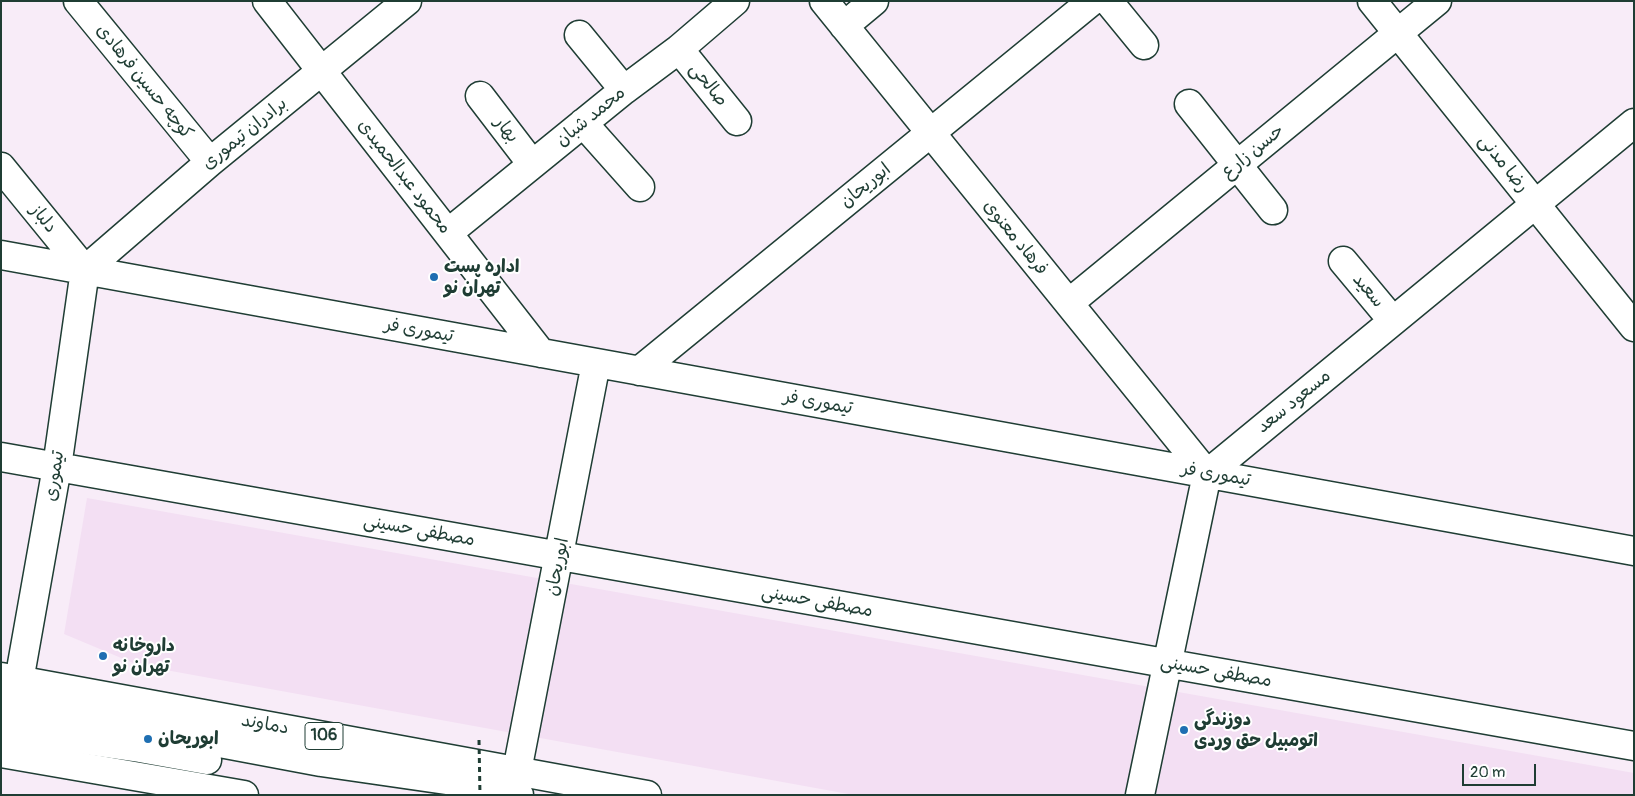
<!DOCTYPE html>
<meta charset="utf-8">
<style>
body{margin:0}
#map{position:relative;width:1635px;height:796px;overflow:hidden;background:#f8ecf8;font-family:Pangolin,sans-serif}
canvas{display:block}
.frame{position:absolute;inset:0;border:2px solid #1f3d34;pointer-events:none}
.scale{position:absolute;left:1462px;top:764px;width:74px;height:22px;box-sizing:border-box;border:2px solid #1f3d34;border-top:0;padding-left:6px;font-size:15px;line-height:18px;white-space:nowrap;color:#1f3d34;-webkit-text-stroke:4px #fff;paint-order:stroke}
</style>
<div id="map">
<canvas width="1635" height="796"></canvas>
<div class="frame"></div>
<div class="scale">20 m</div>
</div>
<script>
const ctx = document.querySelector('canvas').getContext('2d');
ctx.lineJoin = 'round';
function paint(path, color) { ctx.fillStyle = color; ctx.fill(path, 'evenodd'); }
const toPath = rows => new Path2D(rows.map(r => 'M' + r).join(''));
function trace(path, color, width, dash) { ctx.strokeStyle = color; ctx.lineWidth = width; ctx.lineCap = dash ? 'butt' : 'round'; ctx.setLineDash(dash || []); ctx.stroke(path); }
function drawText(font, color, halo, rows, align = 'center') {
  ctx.font = font + ' Pangolin,"Playpen Sans Arabic",sans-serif'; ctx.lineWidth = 4; ctx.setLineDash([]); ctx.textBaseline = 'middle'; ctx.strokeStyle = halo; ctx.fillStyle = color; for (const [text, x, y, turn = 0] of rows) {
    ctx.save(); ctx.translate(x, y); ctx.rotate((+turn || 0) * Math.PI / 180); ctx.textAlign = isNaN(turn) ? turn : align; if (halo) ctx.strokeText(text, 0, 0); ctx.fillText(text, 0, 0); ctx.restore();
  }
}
paint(toPath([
 [87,498,1634,773,1634,795,854,795,138,665,64,634]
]), '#f3dff3');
const minor = toPath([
 [78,1,210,162],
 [267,1,541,353],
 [824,1,1207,474],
 [1108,1,1144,45],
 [1372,1,1634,327],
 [844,26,874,1],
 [579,35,624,90],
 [679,49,737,121],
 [480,96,532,164],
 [1189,104,1273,210],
 [583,123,640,187],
 [1,167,85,270],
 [448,233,624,90,679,49,735,1],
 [1,255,1634,551],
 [1343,261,1393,321],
 [85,270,210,162,407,1],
 [1069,303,1437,1],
 [639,371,1092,1],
 [1,457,1634,746],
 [19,681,57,467,85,270],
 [1,702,321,762,453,781,519,795],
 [1,728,140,748,207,760],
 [517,771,596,363],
 [1140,795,1207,474,1634,123]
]);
const major = toPath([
 [1,677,647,795],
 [1,753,244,795]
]);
trace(minor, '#1f3d34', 31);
trace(major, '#1f3d34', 31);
trace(minor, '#fff', 28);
trace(major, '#fff', 28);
trace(toPath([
 [479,740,480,795]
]), '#1f3d34', 3, [5, 4]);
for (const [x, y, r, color] of [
 [434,277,5,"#1f6fb2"],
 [103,656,5,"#1f6fb2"],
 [1184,730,5,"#1f6fb2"],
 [148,739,5,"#1f6fb2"]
]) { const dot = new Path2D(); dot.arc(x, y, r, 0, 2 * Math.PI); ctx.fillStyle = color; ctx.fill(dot); trace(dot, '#fff', 2); }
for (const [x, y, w] of [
 [324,736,38]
]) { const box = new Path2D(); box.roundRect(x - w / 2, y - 13.5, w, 27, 4); ctx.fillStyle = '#fff'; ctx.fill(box); trace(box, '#1f3d34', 1); }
drawText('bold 16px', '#1f3d34', null, [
 ["106",324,736]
]);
drawText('18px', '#1f3d34', '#fff', [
 ["کوچه حسین فرهادی",144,82,51],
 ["صالحی",708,85,51],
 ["محمد شبان",591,117,-39],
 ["بهار",506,130,52],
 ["برادران تیموری",245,134,-39],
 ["حسن زارع",1253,152,-39],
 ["رضا مدنی",1503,164,51],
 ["محمود عبدالحمیدی",404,177,52],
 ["ابوریحان",866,186,-39],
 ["دلباز",43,219,51],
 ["فرهاد معنوی",1015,238,51],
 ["سعید",1368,291,50],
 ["تیموری فر",419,331,10],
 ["مسعود سعد",1294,402,-39],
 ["تیموری فر",818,403,10],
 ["تیموری فر",1216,475,10],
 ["تیموری",55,476,-81],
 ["مصطفی حسینی",419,531,10],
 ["ابوریحان",558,567,-79],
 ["مصطفی حسینی",817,602,10],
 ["مصطفی حسینی",1216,672,10],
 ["دماوند",265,725,10]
]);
drawText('bold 18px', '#1f3d34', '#fff', [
 ["اداره پست",444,267],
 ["تهران نو",444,288],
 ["داروخانه",113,646],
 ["تهران نو",113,667],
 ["دوزندگی",1194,720],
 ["اتومبیل حق وردی",1194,741],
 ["ابوریحان",158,739]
], 'left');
</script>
